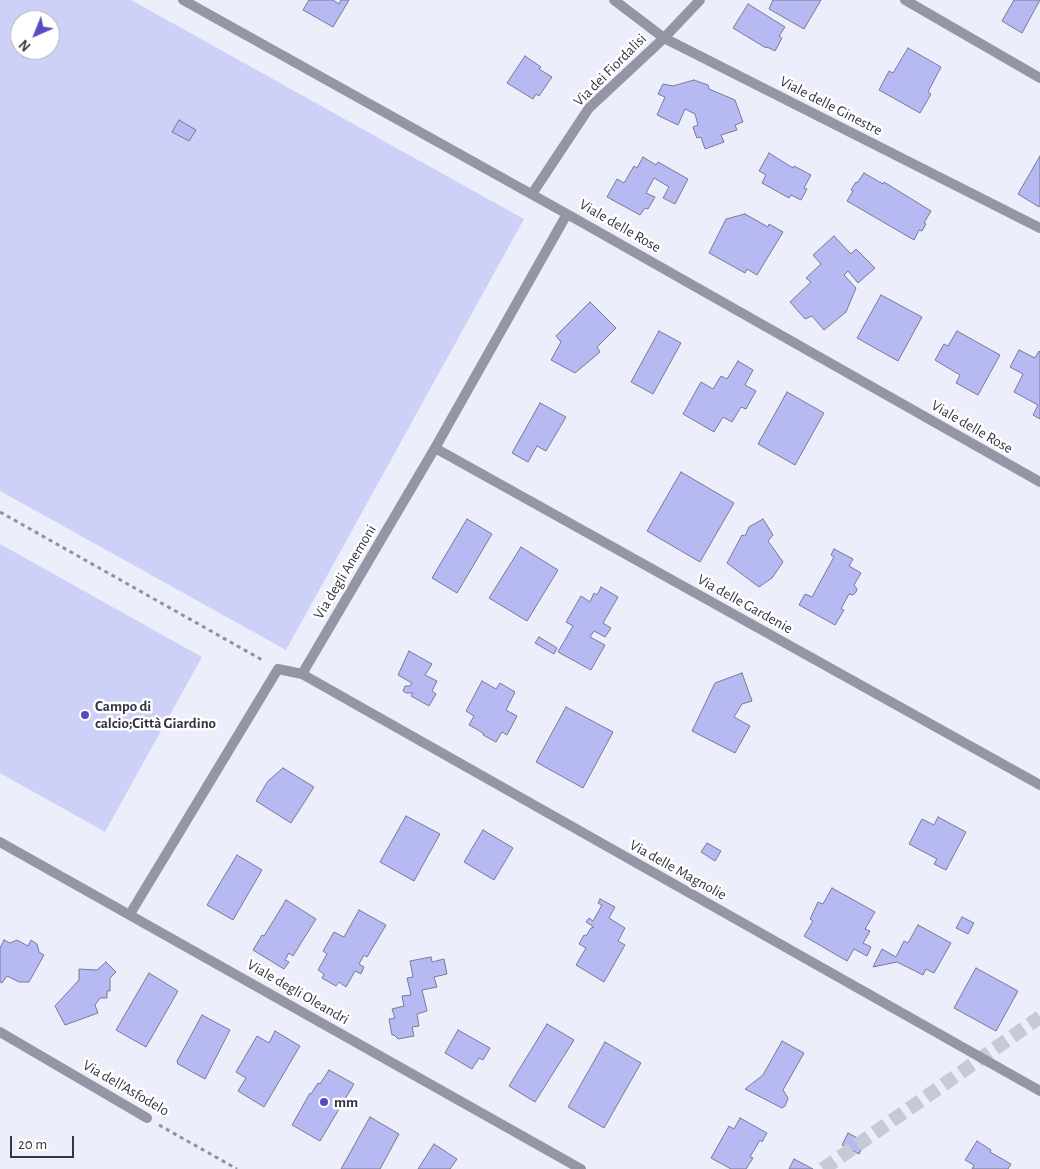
<!DOCTYPE html>
<meta charset="utf-8">
<style>
body{margin:0}
#map{position:relative;width:1040px;height:1169px;overflow:hidden;background:#edeefc;font-family:"Alegreya Sans",sans-serif}
canvas{display:block}
.north{position:absolute;left:10px;top:10px;width:50px;height:50px;box-sizing:border-box;background:#fff;border:1px solid #aeaeb3;border-radius:50%;rotate:224deg;font-size:14px;font-weight:700;line-height:20px;text-align:center;color:#343442}
.north::after{content:'';display:block;margin:auto;width:18px;height:22px;background:#574bc3;clip-path:polygon(50% 0,100% 100%,50% 72%,0 100%)}
.scale{position:absolute;left:10px;top:1136px;width:64px;height:22px;box-sizing:border-box;border:2px solid #343442;border-top:0;padding-left:6px;font-size:15px;line-height:18px;white-space:nowrap;color:#343442;-webkit-text-stroke:4px #fff;paint-order:stroke}
</style>
<div id="map">
<canvas width="1040" height="1169"></canvas>
<div class="north">N</div>
<div class="scale">20 m</div>
</div>
<script>
const ctx = document.querySelector('canvas').getContext('2d');
ctx.lineJoin = 'round';
function paint(path, color) { ctx.fillStyle = color; ctx.fill(path, 'evenodd'); }
const toPath = rows => new Path2D(rows.map(r => 'M' + r).join(''));
function trace(path, color, width, dash) { ctx.strokeStyle = color; ctx.lineWidth = width; ctx.lineCap = dash ? 'butt' : 'round'; ctx.setLineDash(dash || []); ctx.stroke(path); }
function drawText(font, color, halo, rows, align = 'center') {
  ctx.font = font + ' "Alegreya Sans",sans-serif'; ctx.lineWidth = 5; ctx.setLineDash([]); ctx.textBaseline = 'middle'; ctx.strokeStyle = halo; ctx.fillStyle = color; for (const [text, x, y, turn = 0] of rows) {
    ctx.save(); ctx.translate(x, y); ctx.rotate((+turn || 0) * Math.PI / 180); ctx.textAlign = isNaN(turn) ? turn : align; if (halo) ctx.strokeText(text, 0, 0); ctx.fillText(text, 0, 0); ctx.restore();
  }
}
paint(toPath([
 [0,0,131,0,524,219,286,650,0,491],
 [20,20,50,20,50,50,20,50],
 [0,544,202,657,105,832,0,773]
]), '#ced1f7');
const building = toPath([
 [309,0,333,0,339,4,341,0,349,0,333,27,303,10,309,0],
 [773,0,821,0,804,29,769,9,773,0],
 [1014,0,1040,0,1022,33,1002,21,1014,0],
 [748,4,785,27,779,36,782,38,775,51,767,47,766,48,733,28,748,4],
 [908,48,941,67,928,92,931,94,920,113,879,90,889,71,893,73,908,48],
 [525,56,541,67,539,69,552,77,539,96,536,94,533,99,507,83,525,56],
 [694,80,708,85,709,89,735,100,743,122,735,125,737,130,721,135,724,142,705,149,701,137,697,138,695,133,693,127,698,125,695,114,685,109,678,125,657,115,665,97,658,94,663,84,673,86,694,80],
 [179,120,196,130,189,141,172,132,179,120],
 [769,153,793,168,794,166,811,175,804,188,807,189,801,200,791,195,789,198,762,183,766,175,759,171,769,153],
 [1040,156,1040,205,1039,207,1018,194,1040,156],
 [643,157,656,165,658,162,688,179,675,204,663,198,669,187,654,178,646,193,655,197,648,209,645,208,640,215,607,197,617,179,624,183,634,166,637,168,643,157],
 [864,173,883,184,884,182,931,211,924,223,926,224,922,231,919,230,914,240,847,201,853,191,851,190,856,182,857,183,864,173],
 [745,214,768,227,769,224,783,232,757,275,747,269,745,273,709,253,726,219,745,214],
 [834,236,851,254,856,249,875,268,858,283,848,271,844,275,856,288,846,312,824,330,812,316,805,319,790,302,811,282,806,278,821,264,813,255,834,236],
 [881,295,922,317,898,361,857,338,881,295],
 [590,302,616,328,597,347,600,352,575,373,551,360,561,342,556,336,590,302],
 [659,331,681,343,653,394,631,382,659,331],
 [957,331,1000,355,978,395,956,383,960,375,935,360,944,344,948,346,957,331],
 [1019,350,1035,358,1039,351,1040,352,1040,419,1033,415,1038,405,1014,392,1023,374,1010,367,1019,350],
 [738,361,753,370,745,385,756,391,746,409,741,407,732,422,723,417,714,432,683,414,701,382,713,389,721,376,727,379,738,361],
 [787,392,824,413,795,465,758,444,787,392],
 [540,403,566,417,546,451,537,446,528,462,512,453,540,403],
 [681,472,734,503,700,562,647,531,681,472],
 [467,519,492,534,457,593,432,578,467,519],
 [763,519,773,535,768,541,783,562,772,578,759,587,727,563,742,535,745,536,749,527,763,519],
 [521,547,558,570,527,621,489,598,521,547],
 [834,549,853,559,849,566,861,573,854,585,857,589,856,592,853,595,849,594,841,609,844,610,835,625,799,605,805,594,812,597,834,557,831,555,834,549],
 [601,587,618,597,603,623,611,628,605,637,594,631,590,637,605,645,591,670,558,652,573,626,566,622,581,596,590,602,594,593,597,595,601,587],
 [539,637,557,648,554,654,535,643,539,637],
 [409,651,432,664,425,675,437,681,432,691,436,694,429,706,411,696,413,693,406,693,403,691,405,686,410,686,412,683,398,675,409,651],
 [742,673,752,701,742,704,734,717,750,726,735,753,692,731,715,683,742,673],
 [482,681,496,689,500,683,515,692,506,710,517,716,507,735,502,732,496,742,483,735,484,734,478,730,469,725,474,716,466,711,482,681],
 [566,707,613,732,583,788,536,762,566,707],
 [283,768,314,787,291,823,256,801,268,781,283,768],
 [406,816,440,834,414,881,380,862,406,816],
 [938,817,966,832,946,870,934,864,937,859,909,844,922,819,934,825,938,817],
 [483,830,513,848,494,880,464,862,483,830],
 [707,843,721,851,715,861,701,852,707,843],
 [237,855,262,870,233,920,207,905,237,855],
 [832,888,875,912,865,929,870,931,863,943,871,947,867,956,854,949,847,961,804,936,813,921,810,919,818,902,823,904,832,888],
 [600,899,615,907,609,918,625,928,618,941,625,945,604,982,576,965,586,948,579,944,584,935,586,936,591,928,594,927,586,922,589,918,593,921,602,905,598,903,600,899],
 [286,900,316,919,293,956,289,953,285,960,289,962,284,969,253,950,262,935,264,936,286,900],
 [359,910,386,925,367,957,364,955,359,964,364,967,361,974,355,971,346,987,339,982,336,986,322,978,324,974,318,970,327,954,323,951,334,932,344,937,359,910],
 [962,917,974,923,968,934,956,928,962,917],
 [918,925,951,943,934,973,926,969,923,975,897,962,873,967,882,949,896,957,904,941,908,943,918,925],
 [4,940,10,943,17,940,28,946,31,940,37,944,39,952,44,955,29,982,19,982,7,976,2,983,0,982,0,948,4,940],
 [431,957,432,962,444,959,447,974,434,977,437,987,422,990,427,1011,417,1014,419,1026,412,1027,414,1036,398,1039,394,1035,392,1035,389,1019,395,1018,392,1009,404,1006,402,996,411,995,407,978,413,977,410,961,431,957],
 [106,962,116,972,110,978,110,991,107,991,107,998,100,998,95,1005,98,1013,65,1025,55,1006,79,980,79,969,97,970,106,962],
 [976,968,1018,991,996,1031,954,1008,976,968],
 [149,973,178,991,146,1047,116,1030,149,973],
 [202,1015,230,1030,205,1079,178,1064,177,1061,202,1015],
 [547,1024,574,1040,535,1102,509,1086,547,1024],
 [458,1030,490,1048,483,1060,479,1058,472,1069,445,1053,458,1030],
 [275,1031,300,1046,264,1107,238,1091,246,1078,236,1072,257,1036,269,1043,275,1031],
 [782,1041,804,1053,783,1090,788,1098,785,1106,782,1108,745,1089,763,1075,782,1041],
 [605,1042,641,1063,604,1128,568,1107,605,1042],
 [329,1070,354,1084,320,1141,292,1125,310,1093,311,1094,318,1083,320,1084,329,1070],
 [370,1117,399,1134,380,1169,341,1169,370,1117],
 [740,1118,767,1133,762,1142,760,1140,750,1157,753,1158,746,1169,731,1169,711,1158,729,1126,734,1129,740,1118],
 [848,1133,865,1142,859,1154,842,1145,848,1133],
 [977,1141,991,1150,990,1152,1011,1164,1008,1169,972,1169,974,1165,965,1160,977,1141],
 [434,1144,457,1159,450,1169,418,1169,434,1144],
 [794,1159,813,1169,789,1169,794,1159]
]);
paint(building, '#b7baf2');
trace(building, '#777997', 1);
trace(toPath([
 [823,1169,1040,1017]
]), '#c8c9d7', 14, [14, 7]);
trace(toPath([
 [0,512,264,661],
 [159,1125,237,1169]
]), '#91919f', 3, [4, 4]);
trace(toPath([
 [183,0,567,214,1040,482],
 [614,0,664,38,1040,228],
 [905,0,1040,78],
 [532,194,589,108,664,38,700,0],
 [435,448,1040,785],
 [302,674,1040,1091],
 [0,842,581,1169],
 [130,914,278,669,302,674,435,448,567,214],
 [0,1032,147,1118]
]), '#9596a5', 10);
for (const [x, y, r, color] of [
 [85,715,5,"#574bc3"],
 [324,1102,5,"#574bc3"]
]) { const dot = new Path2D(); dot.arc(x, y, r, 0, 2 * Math.PI); ctx.fillStyle = color; ctx.fill(dot); trace(dot, '#fff', 2); }
drawText('15px', '#343442', '#fff', [
 ["Via dei Fiordalisi",610,70,-45],
 ["Viale delle Ginestre",831,106,27],
 ["Viale delle Rose",620,226,30],
 ["Viale delle Rose",972,427,30],
 ["Via degli Anemoni",345,572,-59],
 ["Via delle Gardenie",745,604,29],
 ["Via delle Magnolie",678,870,29],
 ["Viale degli Oleandri",298,992,30],
 ["Via dell'Asfodelo",126,1088,30]
]);
drawText('bold 15px', '#343442', '#fff', [
 ["Campo di",95,706],
 ["calcio;Città Giardino",95,723],
 ["mm",334,1102]
], 'left');
</script>
